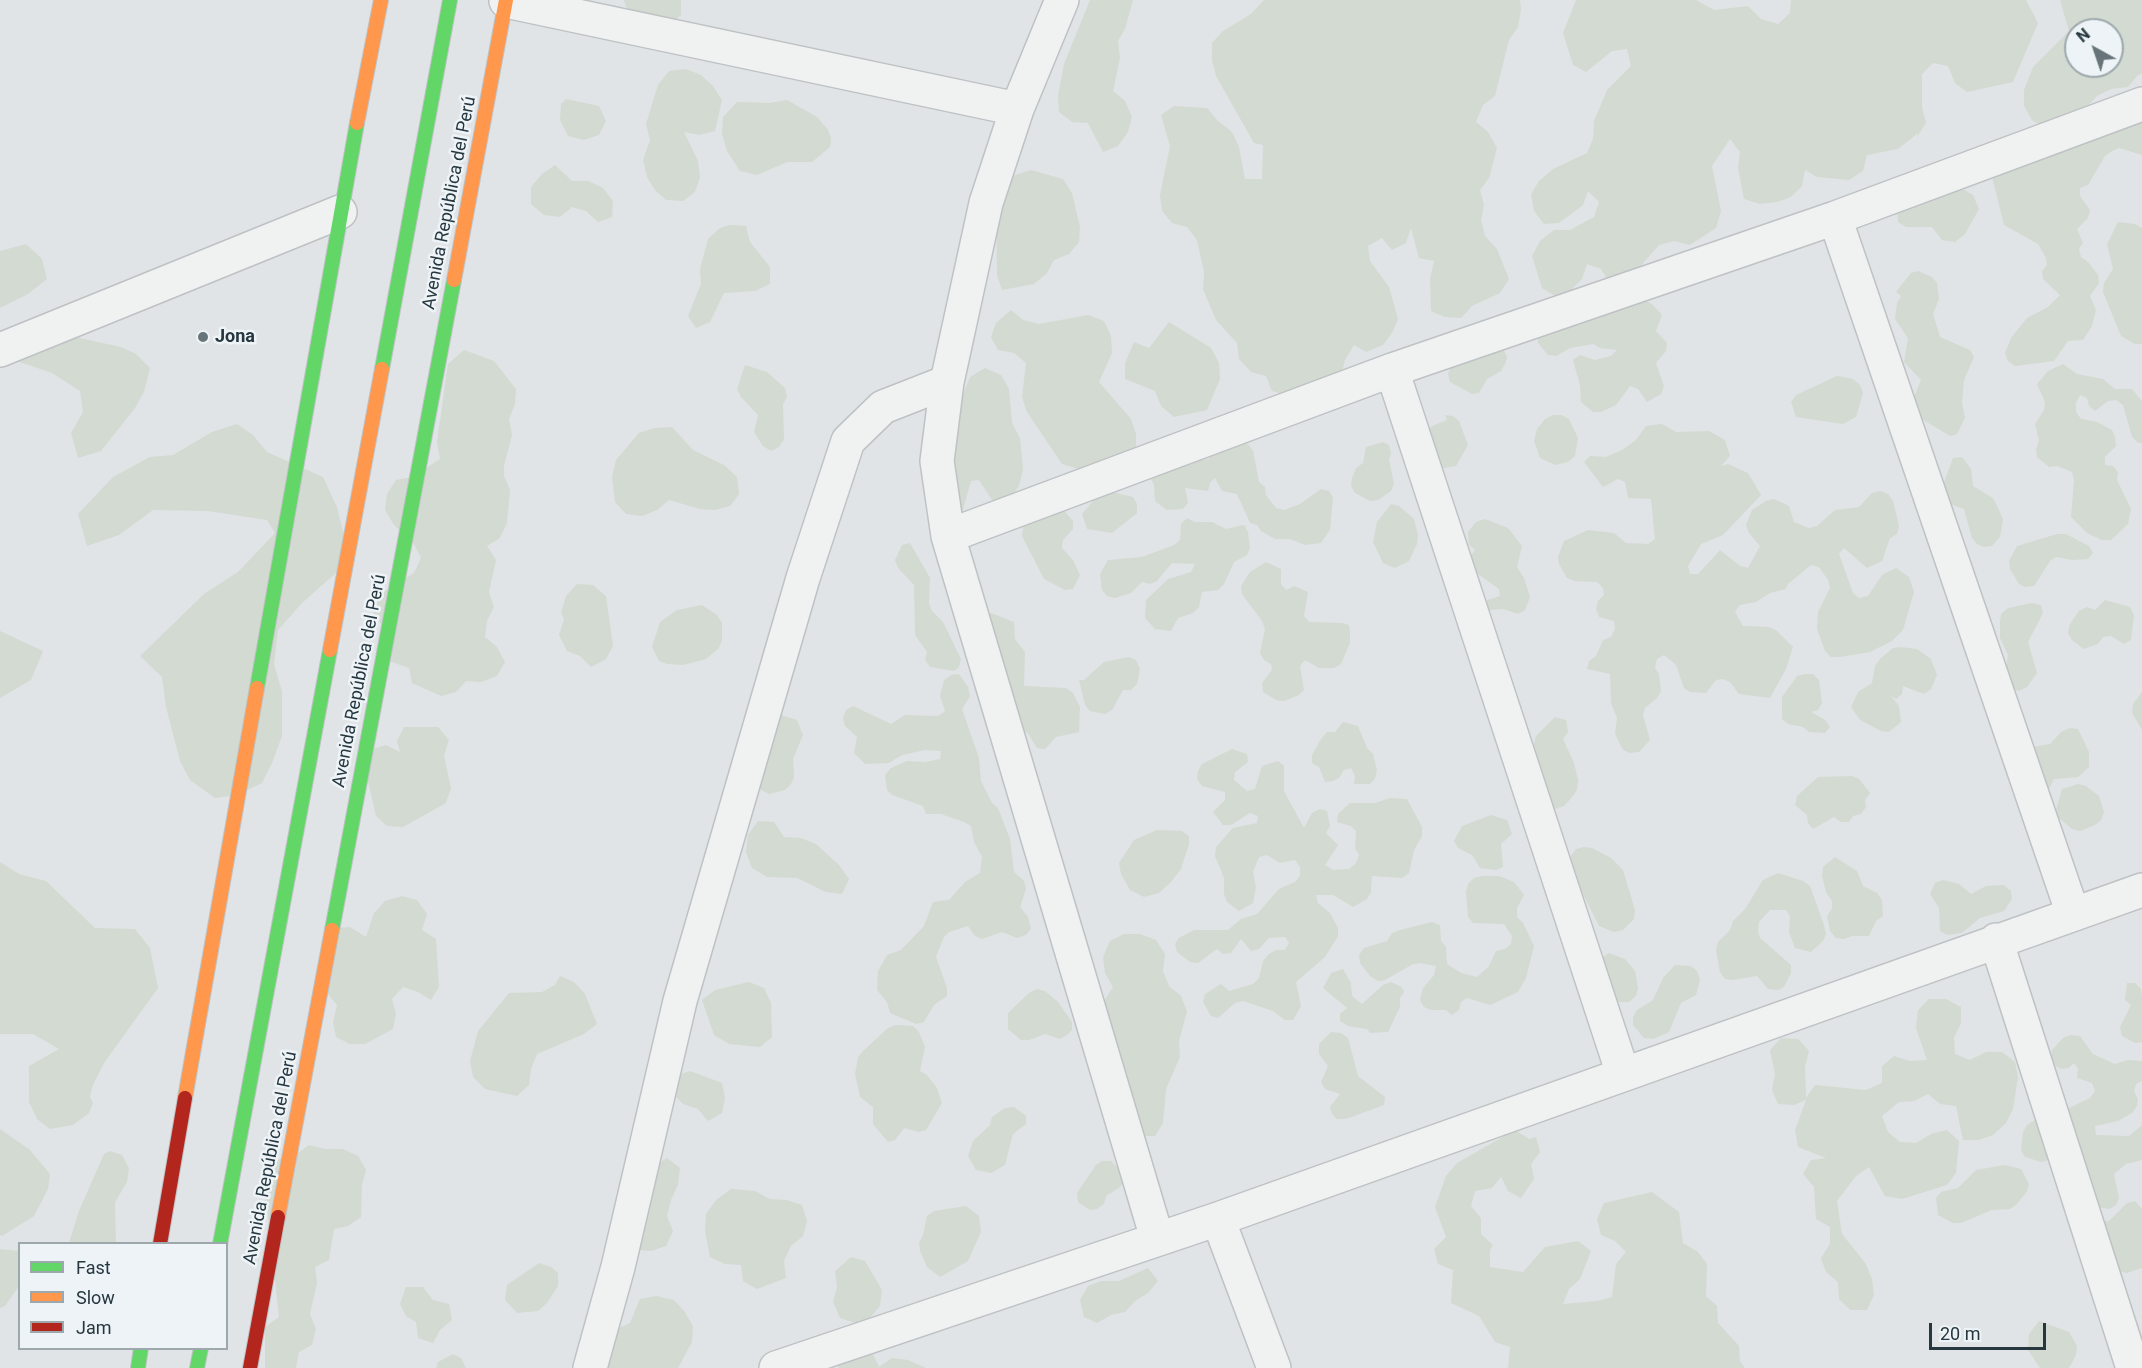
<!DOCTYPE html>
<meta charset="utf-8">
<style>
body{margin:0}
#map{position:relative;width:2142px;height:1368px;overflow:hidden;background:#e0e4e6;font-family:Roboto,sans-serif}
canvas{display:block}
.legend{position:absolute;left:18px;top:1242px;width:210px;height:108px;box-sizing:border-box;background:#edf3f6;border:2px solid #9da8ad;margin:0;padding:8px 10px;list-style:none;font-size:18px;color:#26373f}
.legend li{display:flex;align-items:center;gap:12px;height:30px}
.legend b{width:30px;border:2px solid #9da8ad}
.north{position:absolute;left:2064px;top:18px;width:60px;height:60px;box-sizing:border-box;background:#edf3f6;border:2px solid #9da8ad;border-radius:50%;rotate:320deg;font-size:16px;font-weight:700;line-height:24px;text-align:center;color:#26373f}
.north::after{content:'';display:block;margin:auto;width:21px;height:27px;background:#677479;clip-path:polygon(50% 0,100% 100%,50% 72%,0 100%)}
.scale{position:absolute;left:1929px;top:1323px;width:117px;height:27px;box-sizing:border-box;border:3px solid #26373f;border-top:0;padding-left:8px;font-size:18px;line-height:21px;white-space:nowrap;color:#26373f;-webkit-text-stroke:4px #edf3f6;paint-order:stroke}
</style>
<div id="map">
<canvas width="2142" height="1368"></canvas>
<ul class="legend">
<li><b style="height:8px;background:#63d668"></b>Fast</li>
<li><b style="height:8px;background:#ff974d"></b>Slow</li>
<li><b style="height:8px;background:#b3261e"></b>Jam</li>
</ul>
<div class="north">N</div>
<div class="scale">20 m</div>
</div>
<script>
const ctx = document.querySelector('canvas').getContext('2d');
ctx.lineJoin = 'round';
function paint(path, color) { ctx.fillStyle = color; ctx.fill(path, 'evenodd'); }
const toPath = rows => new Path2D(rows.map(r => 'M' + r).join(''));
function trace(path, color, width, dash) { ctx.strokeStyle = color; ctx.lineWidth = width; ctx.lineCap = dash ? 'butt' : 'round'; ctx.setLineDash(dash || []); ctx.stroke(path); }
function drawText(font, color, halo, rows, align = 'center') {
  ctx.font = font + ' Roboto,sans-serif'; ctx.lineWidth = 5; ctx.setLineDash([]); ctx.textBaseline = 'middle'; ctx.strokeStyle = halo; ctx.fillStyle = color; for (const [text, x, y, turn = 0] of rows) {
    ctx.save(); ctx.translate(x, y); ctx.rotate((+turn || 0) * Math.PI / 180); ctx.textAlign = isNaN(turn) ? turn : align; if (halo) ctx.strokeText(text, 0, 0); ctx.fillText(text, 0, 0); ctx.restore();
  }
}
paint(toPath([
 [624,0,681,0,681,15,669,25,639,16,626,7],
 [1090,0,1133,0,1125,29,1118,41,1120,58,1113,91,1125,101,1132,117,1128,132,1118,146,1103,152,1088,123,1072,122,1059,112,1058,96,1064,64],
 [1264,0,1520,0,1521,10,1518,27,1509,40,1495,96,1483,105,1476,122,1488,132,1497,148,1489,178,1480,190,1484,205,1481,220,1485,236,1497,249,1509,279,1500,293,1472,306,1461,318,1445,317,1431,311,1430,279,1434,261,1419,258,1411,228,1406,243,1392,250,1382,238,1368,246,1370,261,1389,287,1398,319,1392,333,1383,345,1366,352,1354,345,1345,360,1337,390,1311,402,1272,391,1266,376,1251,372,1239,359,1237,343,1216,320,1203,289,1204,272,1197,240,1187,227,1172,223,1162,211,1160,195,1170,146,1161,115,1174,106,1207,108,1218,121,1232,132,1239,147,1245,179,1262,179,1263,145,1254,143,1216,76,1212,60,1212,43,1223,31,1251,14],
 [1576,0,1696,0,1714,10,1748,6,1761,19,1778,24,1790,13,1791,0,2026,0,2038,23,2013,82,1967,92,1955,83,1948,66,1933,63,1922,74,1922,107,1926,123,1917,137,1918,133,1898,149,1867,155,1863,171,1849,180,1817,177,1805,170,1802,186,1791,197,1777,202,1760,204,1744,199,1738,168,1740,152,1730,139,1712,166,1721,211,1716,228,1690,245,1674,241,1659,245,1639,268,1609,282,1601,269,1587,264,1582,279,1570,291,1555,296,1542,288,1532,256,1540,241,1554,230,1570,230,1594,217,1599,202,1588,191,1583,205,1559,223,1544,224,1534,211,1531,194,1539,181,1553,169,1587,153,1593,139,1594,121,1607,90,1631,66,1627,49,1612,51,1586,72,1573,65,1563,33],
 [2060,0,2142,0,2142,74,2138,75,2128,87,2111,89,2097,96,2075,120,2046,128,2032,120,2024,106,2024,90,2033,67,2069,31],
 [2076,30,2112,30,2112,66,2076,66],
 [686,69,701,75,713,86,722,100,715,131,699,135,684,132,698,161,700,177,695,192,683,201,666,200,655,190,647,177,643,160,650,140,646,124,658,85,669,71],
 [566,99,599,106,606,121,599,135,584,140,568,136,560,120,561,104],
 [787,100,817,117,828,130,831,138,830,147,812,162,787,162,757,175,740,171,727,151,722,134,723,117,737,102,770,103],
 [2142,102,2142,155,2119,148,2112,151,2105,156,2088,185,2080,188,2080,196,2090,210,2088,218,2077,229,2083,243,2079,249,2081,257,2088,262,2098,275,2099,283,2090,296,2096,310,2092,326,2083,340,2068,341,2054,361,2015,366,2008,361,2005,353,2011,338,2027,318,2048,307,2060,295,2043,279,2042,271,2047,265,2046,258,2038,244,2004,225,1992,177],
 [555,165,572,181,588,181,603,188,613,201,612,217,598,222,586,211,572,207,560,217,544,215,531,204,531,187,542,174],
 [1031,170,1063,179,1072,193,1080,227,1079,242,1069,254,1054,260,1047,273,1034,284,1002,290,997,275,996,199,1003,185,1015,175],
 [1954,184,1973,195,1979,209,1965,234,1955,242,1942,240,1932,227,1906,227,1898,222,1897,209],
 [2118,222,2135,224,2142,228,2142,344,2135,344,2121,336,2103,292,2104,283,2113,269,2107,244],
 [729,225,746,226,750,242,770,267,770,284,755,291,724,293,710,322,696,328,688,316,701,284,700,269,708,239,720,228],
 [26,244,42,259,47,279,28,294,0,308,0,251],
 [1918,271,1932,277,1937,283,1939,299,1933,314,1940,337,1970,350,1974,357,1964,380,1962,403,1965,418,1957,434,1950,436,1920,418,1912,402,1921,380,1904,362,1908,338,1895,319,1897,303,1901,296,1896,292,1911,273],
 [1637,297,1652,304,1662,315,1656,331,1667,343,1666,351,1656,363,1664,386,1661,394,1647,402,1638,389,1630,386,1616,405,1601,412,1593,412,1581,402,1580,385,1573,360,1580,355,1595,360,1611,356,1617,350,1600,348,1593,344,1570,348,1556,356,1548,355,1538,343,1538,334],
 [1011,310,1023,320,1039,324,1088,315,1104,321,1111,336,1112,353,1099,382,1131,419,1136,434,1136,451,1092,473,1062,464,1027,412,1022,397,1026,363,1014,353,998,350,991,337,996,323],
 [1169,322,1211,348,1219,363,1220,379,1207,410,1174,417,1161,406,1155,391,1125,379,1125,363,1134,342,1149,348],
 [75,337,121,347,136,354,150,368,144,392,135,408,101,451,78,458,71,433,83,412,80,391,52,373,11,359],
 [1503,349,1507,357,1505,364,1501,371,1487,379,1479,393,1472,394,1450,382,1448,374,1451,366],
 [464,350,494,361,516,389,515,404,509,419,512,435,504,466,504,476,510,490,507,523,500,538,487,546,496,560,489,592,494,607,487,621,485,637,497,647,505,662,497,676,481,682,466,681,456,692,441,696,412,683,409,668,380,658,386,628,374,617,372,599,414,573,421,558,414,544,394,525,385,510,387,494,396,480,412,477,440,459,437,442,448,364],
 [2063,364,2077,374,2103,379,2115,389,2132,389,2142,401,2142,443,2138,443,2132,437,2123,405,2116,400,2108,401,2095,411,2089,406,2087,398,2080,395,2076,403,2076,412,2081,419,2097,422,2112,430,2115,437,2116,446,2105,457,2105,465,2113,466,2118,472,2117,480,2131,509,2128,524,2111,540,2102,540,2087,533,2071,517,2074,480,2072,472,2057,466,2049,467,2037,457,2036,449,2039,441,2035,424,2044,410,2045,402,2037,384,2048,371],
 [745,365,767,372,785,388,787,397,783,404,784,439,779,447,771,451,763,446,754,432,758,415,741,397,737,389],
 [985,368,1001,375,1009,389,1012,423,1020,438,1023,470,1019,486,1010,498,996,506,979,480,971,481,962,513,947,520,958,407,970,377],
 [1837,376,1853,379,1860,385,1863,393,1856,417,1843,424,1796,417,1791,402,1796,395],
 [1445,415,1453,416,1459,421,1468,445,1456,466,1439,469,1427,433,1432,426,1447,420],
 [1553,415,1561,415,1569,419,1578,438,1575,456,1568,462,1555,465,1540,458,1534,441,1537,429,1545,419],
 [237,424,253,435,267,452,323,477,337,507,346,543,337,572,302,603,278,630,274,664,282,692,282,736,272,763,262,783,237,795,215,798,190,780,180,761,166,707,162,677,140,656,204,594,238,572,275,533,267,520,208,511,153,510,119,535,87,546,78,514,113,477,150,457,173,455,212,432],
 [1662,424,1676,432,1709,431,1725,440,1730,456,1721,466,1728,464,1748,473,1761,495,1723,535,1701,544,1688,566,1690,574,1698,574,1720,550,1740,566,1748,568,1760,546,1749,533,1746,525,1752,510,1766,501,1774,499,1789,506,1794,522,1809,528,1817,526,1835,510,1859,507,1872,493,1880,491,1888,494,1893,501,1899,526,1897,534,1890,538,1882,561,1867,568,1844,548,1839,554,1853,593,1859,598,1868,596,1882,575,1896,568,1909,577,1914,592,1903,630,1892,641,1870,652,1840,657,1831,657,1825,651,1817,629,1818,612,1830,588,1828,580,1819,567,1811,565,1788,584,1786,589,1770,593,1756,602,1740,605,1735,612,1743,626,1769,627,1776,630,1793,647,1786,669,1770,698,1739,694,1730,682,1723,679,1716,680,1706,693,1690,692,1684,688,1676,665,1664,655,1657,659,1655,668,1659,674,1661,691,1657,698,1645,708,1643,715,1650,740,1639,752,1630,753,1623,750,1615,734,1617,718,1611,703,1610,674,1587,669,1589,661,1596,656,1603,640,1611,637,1615,629,1614,621,1599,617,1596,609,1598,601,1604,595,1603,588,1597,582,1574,581,1567,578,1559,564,1558,557,1564,541,1588,530,1614,533,1626,543,1648,544,1655,539,1651,499,1628,498,1625,482,1618,479,1603,487,1584,462,1590,456,1606,457,1622,450,1636,440,1646,426],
 [672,427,693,450,724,465,737,477,739,494,730,506,715,510,700,509,669,500,657,510,642,516,626,514,615,502,612,477,616,460,639,433,655,428],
 [1241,441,1248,444,1253,451,1259,482,1265,487,1266,495,1276,508,1284,510,1300,504,1321,489,1329,491,1333,497,1330,530,1321,543,1305,545,1290,539,1275,539,1261,531,1257,525,1250,523,1237,494,1222,491,1215,478,1210,483,1208,491,1185,488,1188,503,1183,509,1167,510,1155,501,1154,485,1147,471,1194,456,1201,460,1209,459,1217,445],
 [1383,442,1389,445,1391,453,1389,460,1394,484,1391,491,1378,500,1370,501,1355,493,1351,486,1352,478,1356,468,1363,463,1366,447],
 [1962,457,1971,469,1973,486,1993,498,2000,512,2003,520,2000,537,1992,546,1984,547,1977,544,1972,538,1964,509,1950,504,1941,490,1953,458],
 [1108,491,1133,497,1137,504,1137,513,1112,533,1087,529,1082,514,1098,495],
 [1391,504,1399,506,1414,519,1418,535,1417,544,1409,561,1395,568,1383,563,1373,542,1377,522],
 [1061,507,1073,521,1073,529,1063,540,1062,548,1073,560,1080,575,1073,589,1065,590,1044,579,1022,536,1024,521],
 [1187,518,1195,522,1212,522,1226,529,1244,525,1248,532,1250,548,1247,555,1234,562,1224,584,1218,590,1202,592,1199,607,1193,613,1178,618,1171,631,1155,629,1145,618,1146,600,1168,579,1191,572,1195,564,1172,563,1157,581,1150,584,1142,582,1131,593,1115,598,1107,596,1102,590,1100,574,1108,560,1142,557,1174,545,1180,540,1181,524],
 [1485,519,1508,528,1522,546,1517,567,1524,578,1530,597,1525,610,1518,614,1503,609,1490,610,1487,608,1487,600,1500,596,1499,589,1471,569,1469,558,1475,550,1469,545,1468,532,1476,522],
 [2057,534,2066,534,2089,546,2093,553,2088,559,2072,560,2056,557,2050,561,2034,586,2025,587,2019,584,2010,569,2009,561,2017,546],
 [910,543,930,578,929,603,932,611,943,622,961,659,959,667,954,671,930,667,925,660,927,652,915,635,914,585,898,568,895,560,902,545],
 [1266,562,1281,569,1281,584,1286,590,1294,586,1308,592,1304,616,1309,622,1342,623,1349,625,1350,633,1350,643,1341,664,1334,668,1319,668,1305,660,1300,666,1304,690,1299,695,1284,701,1276,700,1263,692,1262,683,1272,670,1271,664,1264,660,1260,653,1265,629,1262,621,1242,594,1241,586,1250,572],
 [577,584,593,585,606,596,613,646,606,659,591,667,580,656,567,651,559,635,564,619,561,612,566,596],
 [2105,600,2130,607,2134,615,2131,640,2124,644,2111,636,2103,637,2098,644,2084,649,2072,640,2068,633,2070,624,2079,611,2087,607,2095,610],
 [2032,603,2041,605,2043,613,2028,642,2037,673,2027,687,2019,691,2011,688,2005,673,2008,655,2000,638,2000,622,2001,614,2008,608],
 [702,605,717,615,722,623,722,640,719,648,706,659,683,665,667,664,659,661,652,647,660,622,677,610],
 [991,613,1014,622,1015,639,1025,652,1024,686,1066,688,1073,693,1080,707,1079,732,1056,737,1045,749,1037,748,1027,732,1014,731,983,617],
 [0,631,43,651,31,680,0,698],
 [1901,647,1917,649,1931,659,1937,675,1931,689,1924,694,1903,686,1902,694,1896,699,1891,696,1899,706,1901,722,1889,732,1881,731,1860,720,1851,707,1858,692,1872,683,1875,666,1880,659,1893,648],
 [1129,657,1136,660,1140,669,1137,684,1131,690,1123,690,1112,710,1105,714,1090,711,1085,705,1079,680,1084,680,1104,662],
 [959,674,968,687,970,696,962,709,979,758,981,781,992,803,998,808,1010,839,1014,872,1024,881,1026,889,1020,907,1028,917,1031,929,1026,935,1017,938,1002,932,982,939,975,936,968,926,949,932,944,937,936,957,947,988,947,996,934,1005,924,1022,916,1024,890,1013,887,1002,877,990,878,971,887,955,901,950,924,926,933,902,949,900,965,882,980,873,982,857,974,842,971,826,964,822,941,814,926,814,923,806,892,795,887,790,885,775,891,768,907,761,925,762,940,759,941,751,925,750,902,755,889,763,865,764,854,753,857,737,845,726,843,718,846,710,853,706,891,724,905,715,938,716,945,711,940,696,944,680,951,675],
 [1805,674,1813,674,1819,680,1822,703,1818,710,1811,712,1825,720,1830,727,1825,733,1809,732,1803,727,1788,724,1782,719,1782,697,1797,676],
 [2142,692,2142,730,2132,713,2133,704],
 [781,715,797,720,803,735,793,759,794,778,791,784,785,790,769,794,754,786,775,719],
 [1555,717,1566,720,1568,732,1563,739,1574,763,1578,780,1577,790,1573,796,1564,806,1552,810,1527,770,1536,736],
 [1343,722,1358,726,1367,748,1373,754,1377,770,1375,779,1370,784,1354,784,1355,776,1351,768,1344,770,1339,778,1333,781,1325,782,1319,767,1312,763,1312,755,1321,739,1327,732,1335,732],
 [404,727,438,727,449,740,444,756,451,788,446,803,403,827,387,826,376,816,364,765,369,750,386,745,400,752,397,741],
 [2070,728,2078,729,2089,752,2089,767,2078,777,2054,779,2047,793,2033,747,2050,744,2061,732],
 [1232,749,1247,754,1248,762,1235,772,1234,780,1247,791,1255,789,1262,766,1278,761,1284,766,1284,791,1304,828,1312,813,1320,809,1327,811,1330,826,1326,833,1338,845,1325,865,1333,870,1349,869,1356,863,1359,855,1355,848,1356,831,1351,826,1337,822,1338,814,1350,803,1375,803,1390,798,1407,799,1422,827,1422,836,1414,850,1409,873,1402,878,1372,876,1371,892,1367,899,1353,907,1333,895,1316,895,1318,903,1330,913,1338,928,1338,936,1325,957,1296,982,1301,1006,1293,1020,1285,1020,1273,1011,1243,1001,1235,1003,1218,1018,1211,1016,1203,1002,1205,994,1221,984,1229,991,1253,984,1259,978,1263,961,1269,954,1276,950,1285,950,1289,943,1285,937,1269,938,1259,949,1251,951,1241,939,1231,953,1223,954,1217,949,1198,963,1190,962,1177,952,1175,944,1179,938,1194,930,1228,930,1241,919,1257,914,1279,889,1295,882,1300,876,1300,867,1295,860,1280,863,1267,855,1259,857,1253,872,1256,887,1253,903,1239,911,1227,902,1224,894,1224,878,1215,856,1216,847,1233,828,1257,823,1258,816,1250,813,1231,825,1223,825,1213,812,1225,800,1225,792,1202,786,1197,779,1198,771,1202,764],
 [1852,776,1859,779,1870,793,1865,800,1866,807,1861,814,1853,816,1849,822,1841,822,1834,817,1813,829,1808,823,1807,815,1795,805,1797,796,1818,777],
 [2078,784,2086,786,2099,796,2104,812,2101,820,2095,825,2080,831,2072,829,2059,818,2056,810,2062,789],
 [1491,815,1507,820,1512,834,1501,844,1503,867,1496,870,1480,868,1472,855,1458,848,1454,841,1462,826],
 [758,821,774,822,784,837,801,838,816,844,839,865,849,879,842,894,826,892,797,878,767,877,752,868,746,852,748,835],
 [1157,830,1182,831,1189,836,1189,844,1181,869,1171,882,1159,893,1144,897,1130,890,1121,874,1119,863,1134,840],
 [1584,847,1592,848,1611,858,1623,870,1635,910,1634,919,1623,930,1614,932,1599,926,1580,888,1574,884,1566,863,1576,849],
 [1835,857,1857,871,1863,886,1877,893,1882,900,1883,916,1876,921,1869,936,1852,936,1844,939,1836,938,1830,931,1827,916,1832,909,1832,901,1826,892,1822,876,1823,867],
 [0,862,19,874,46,881,95,928,135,929,150,948,158,988,104,1063,93,1085,90,1097,93,1103,89,1113,73,1125,50,1129,37,1119,29,1102,29,1066,59,1049,33,1034,0,1034],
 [1778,873,1803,881,1810,886,1824,925,1826,934,1823,941,1811,952,1795,948,1789,932,1790,916,1786,910,1770,910,1759,922,1758,931,1760,938,1791,965,1791,973,1784,987,1778,990,1768,989,1757,976,1733,980,1725,979,1720,972,1716,950,1718,942,1730,930,1733,921,1745,909,1763,880],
 [1483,876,1499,876,1514,882,1524,895,1517,908,1517,917,1523,923,1534,946,1526,978,1518,992,1490,1005,1467,998,1461,1002,1459,1010,1452,1015,1446,1010,1431,1010,1424,1007,1420,1000,1423,988,1434,975,1436,966,1420,963,1413,964,1385,980,1378,981,1370,976,1360,963,1359,955,1364,948,1387,941,1392,933,1400,930,1432,922,1440,925,1441,941,1446,947,1447,964,1461,973,1477,977,1489,966,1496,951,1505,949,1511,944,1512,936,1504,924,1473,923,1468,917,1466,892,1468,884,1474,878],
 [1943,880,1959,884,1971,894,1986,886,2004,885,2011,891,2012,899,2004,911,1980,918,1962,933,1947,935,1940,931,1939,908,1930,894,1935,883],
 [402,896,417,900,427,914,422,930,436,939,439,987,431,1000,418,992,403,987,392,999,396,1014,393,1029,365,1044,350,1044,336,1037,333,1022,337,1005,328,994,333,928,350,927,366,937,374,913,385,901],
 [1124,934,1140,934,1156,940,1165,954,1163,971,1169,986,1181,996,1187,1011,1179,1041,1180,1057,1166,1089,1163,1123,1155,1136,1139,1136,1108,1062,1114,1030,1104,1018,1104,1001,1113,987,1105,973,1103,957,1110,941],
 [1609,953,1625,959,1635,971,1638,988,1636,996,1629,1002,1614,1002,1599,966,1603,957],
 [1675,965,1691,966,1697,971,1700,980,1696,995,1681,1003,1669,1032,1653,1039,1644,1038,1633,1025,1633,1017,1637,1010,1653,1000,1663,978],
 [1343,969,1351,983,1352,996,1362,1004,1383,985,1391,982,1402,987,1404,992,1400,998,1400,1007,1388,1032,1370,1033,1367,1029,1348,1026,1340,1021,1340,1014,1347,1008,1323,988,1331,973],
 [560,976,574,982,585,994,597,1024,584,1034,537,1054,531,1069,529,1085,517,1096,485,1089,473,1077,470,1061,478,1031,509,993,542,992,555,985],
 [749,982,764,988,771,1003,772,1037,760,1047,729,1044,714,1035,702,1000,715,990],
 [2127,983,2135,983,2141,989,2142,997,2142,1042,2135,1043,2122,1036,2120,1027,2131,1005,2125,1000],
 [1037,989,1045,991,1058,1002,1072,1022,1072,1030,1067,1035,1060,1039,1045,1034,1029,1040,1021,1040,1008,1029,1008,1013,1029,993],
 [1929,999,1946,999,1961,1007,1961,1023,1954,1038,1955,1054,1970,1060,1986,1052,2002,1052,2015,1062,2018,1077,2013,1109,2006,1123,1993,1135,1979,1140,1963,1140,1956,1106,1940,1104,1928,1094,1914,1101,1899,1102,1882,1116,1888,1132,1900,1142,1916,1143,1931,1134,1947,1130,1959,1141,1956,1173,1947,1185,1902,1199,1885,1196,1869,1167,1856,1176,1837,1201,1842,1234,1866,1264,1872,1279,1874,1295,1867,1310,1850,1310,1839,1299,1838,1282,1826,1272,1821,1258,1830,1244,1830,1227,1816,1219,1814,1187,1803,1174,1811,1160,1826,1158,1798,1147,1795,1130,1806,1100,1794,1105,1778,1104,1772,1090,1775,1074,1770,1050,1781,1038,1798,1039,1809,1051,1805,1067,1806,1098,1815,1085,1866,1090,1882,1083,1882,1066,1894,1056,1910,1061,1927,1060,1916,1028,1918,1010],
 [896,1025,913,1026,919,1032,925,1047,920,1071,927,1075,937,1088,942,1103,926,1130,919,1132,904,1128,895,1140,888,1142,873,1124,873,1107,860,1097,855,1074,858,1057,863,1051,888,1028],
 [1331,1032,1341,1033,1348,1038,1358,1076,1385,1097,1384,1105,1346,1119,1337,1119,1332,1114,1330,1107,1340,1094,1325,1089,1321,1082,1328,1066,1319,1054,1319,1044],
 [2071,1035,2080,1036,2093,1054,2115,1064,2128,1060,2142,1061,2142,1081,2136,1084,2134,1091,2138,1099,2137,1106,2132,1113,2118,1121,2095,1126,2096,1135,2129,1136,2142,1125,2142,1160,2126,1164,2114,1174,2119,1198,2116,1205,2109,1209,2085,1205,2059,1149,2049,1160,2041,1162,2025,1157,2021,1150,2023,1132,2027,1125,2035,1120,2044,1120,2090,1098,2095,1091,2092,1083,2077,1078,2078,1069,2074,1063,2069,1068,2061,1069,2054,1065,2051,1058,2052,1050,2063,1038],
 [690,1071,722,1083,725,1098,722,1113,708,1121,698,1109,683,1104,672,1093,675,1076],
 [1014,1107,1026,1116,1026,1124,1013,1134,1005,1165,991,1173,976,1170,968,1156,973,1141,990,1125,992,1117,1005,1108],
 [0,1129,30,1150,50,1174,48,1189,34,1216,2,1236,0,1235],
 [1515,1130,1529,1139,1536,1137,1540,1152,1531,1164,1534,1179,1521,1198,1508,1191,1501,1177,1492,1188,1475,1191,1471,1206,1481,1218,1481,1234,1493,1245,1490,1250,1490,1267,1523,1272,1545,1247,1578,1241,1591,1251,1580,1279,1569,1289,1563,1304,1597,1301,1612,1297,1616,1264,1626,1252,1615,1241,1601,1235,1597,1219,1604,1203,1652,1192,1679,1212,1683,1243,1698,1252,1707,1264,1706,1296,1717,1306,1718,1323,1739,1346,1740,1361,1745,1368,1508,1368,1510,1347,1495,1342,1479,1316,1451,1303,1453,1270,1438,1264,1434,1249,1446,1237,1435,1207,1446,1176,1457,1163],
 [309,1145,325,1149,343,1149,358,1156,366,1170,362,1185,361,1217,348,1226,334,1229,329,1260,315,1267,317,1283,310,1314,316,1329,312,1345,299,1352,296,1368,265,1368,265,1327,279,1317,265,1188,270,1173,279,1159,295,1155],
 [110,1151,122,1155,129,1168,127,1182,115,1202,116,1243,69,1243,79,1211,104,1154],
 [667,1158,680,1168,678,1185,671,1200,667,1216,673,1231,666,1246,651,1251,638,1250,653,1167],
 [1102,1161,1111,1161,1123,1173,1125,1181,1120,1187,1106,1196,1104,1204,1097,1209,1090,1210,1078,1202,1077,1193,1096,1165],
 [2005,1165,2021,1169,2029,1184,2027,1191,2017,1204,2010,1209,1992,1210,1961,1223,1953,1223,1938,1215,1936,1198,1941,1192,1958,1188,1976,1170],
 [731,1189,755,1191,770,1199,787,1200,802,1205,807,1221,803,1236,791,1246,784,1261,786,1278,757,1289,743,1281,741,1265,725,1264,710,1257,705,1231,706,1214,716,1200],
 [2135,1201,2142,1209,2142,1268,2127,1273,2119,1271,2098,1221,2109,1221,2127,1203],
 [966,1206,979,1216,981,1232,968,1261,940,1277,927,1267,920,1251,919,1243,923,1235,927,1216,934,1211],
 [0,1249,19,1251,20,1254,19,1286,5,1306,0,1308],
 [851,1257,865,1261,882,1290,880,1306,870,1318,855,1323,840,1318,833,1302,837,1287,835,1271],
 [539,1263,551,1267,558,1273,558,1286,547,1303,538,1311,517,1313,505,1300,507,1285],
 [1148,1268,1158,1281,1148,1293,1135,1301,1125,1312,1111,1315,1097,1323,1084,1317,1080,1300,1088,1286,1101,1281,1119,1281],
 [406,1287,423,1287,433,1300,449,1304,452,1320,440,1330,433,1343,418,1338,416,1322,406,1316,400,1304],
 [656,1296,674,1300,684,1311,693,1326,692,1342,678,1368,586,1368,599,1337,630,1323,640,1299],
 [2039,1321,2069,1332,2077,1346,2076,1355,2069,1368,2040,1368,2028,1350,2029,1334],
 [872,1352,879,1367,892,1358,908,1360,926,1368,838,1368,841,1359],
 [453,1354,461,1358,466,1368,436,1368,438,1362]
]), '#d3dad1');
const street = toPath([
 [506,1,1017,109],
 [1835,218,2073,914],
 [0,350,340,212],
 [1392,370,1623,1074],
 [947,382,937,461,948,536,1157,1238],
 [948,536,1392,370,1835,218,2142,104],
 [1996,940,2133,1368],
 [1218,1219,1274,1368],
 [590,1368,618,1267,680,1001,803,578,848,441,883,407,947,382,986,203,1017,109,1062,0],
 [776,1368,1218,1219,2142,890]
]);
const fast = toPath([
 [382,369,450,0],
 [257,688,357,123],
 [332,930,454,280],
 [220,1244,330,650],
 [138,1368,141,1348],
 [197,1368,201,1348]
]);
const slow = toPath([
 [357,123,381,0],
 [454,280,506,0],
 [330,650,382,369],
 [185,1098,257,688],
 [278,1217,332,930]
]);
const jam = toPath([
 [160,1244,185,1098],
 [250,1368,278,1217]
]);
trace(street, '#bec2c4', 36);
trace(fast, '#bec2c4', 16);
trace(slow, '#bec2c4', 16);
trace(jam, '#bec2c4', 16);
trace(street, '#f0f2f2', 33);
trace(fast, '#63d668', 14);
trace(slow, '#ff974d', 14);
trace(jam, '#b3261e', 14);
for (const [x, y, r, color] of [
 [203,337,6,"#677479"]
]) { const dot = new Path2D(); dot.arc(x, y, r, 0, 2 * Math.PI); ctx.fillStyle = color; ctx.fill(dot); trace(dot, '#edf3f6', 2); }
drawText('18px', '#26373f', '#edf3f6', [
 ["Avenida República del Perú",450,203,-79],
 ["Avenida República del Perú",360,681,-79],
 ["Avenida República del Perú",271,1158,-79]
]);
drawText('bold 18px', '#26373f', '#edf3f6', [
 ["Jona",215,337]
], 'left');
</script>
